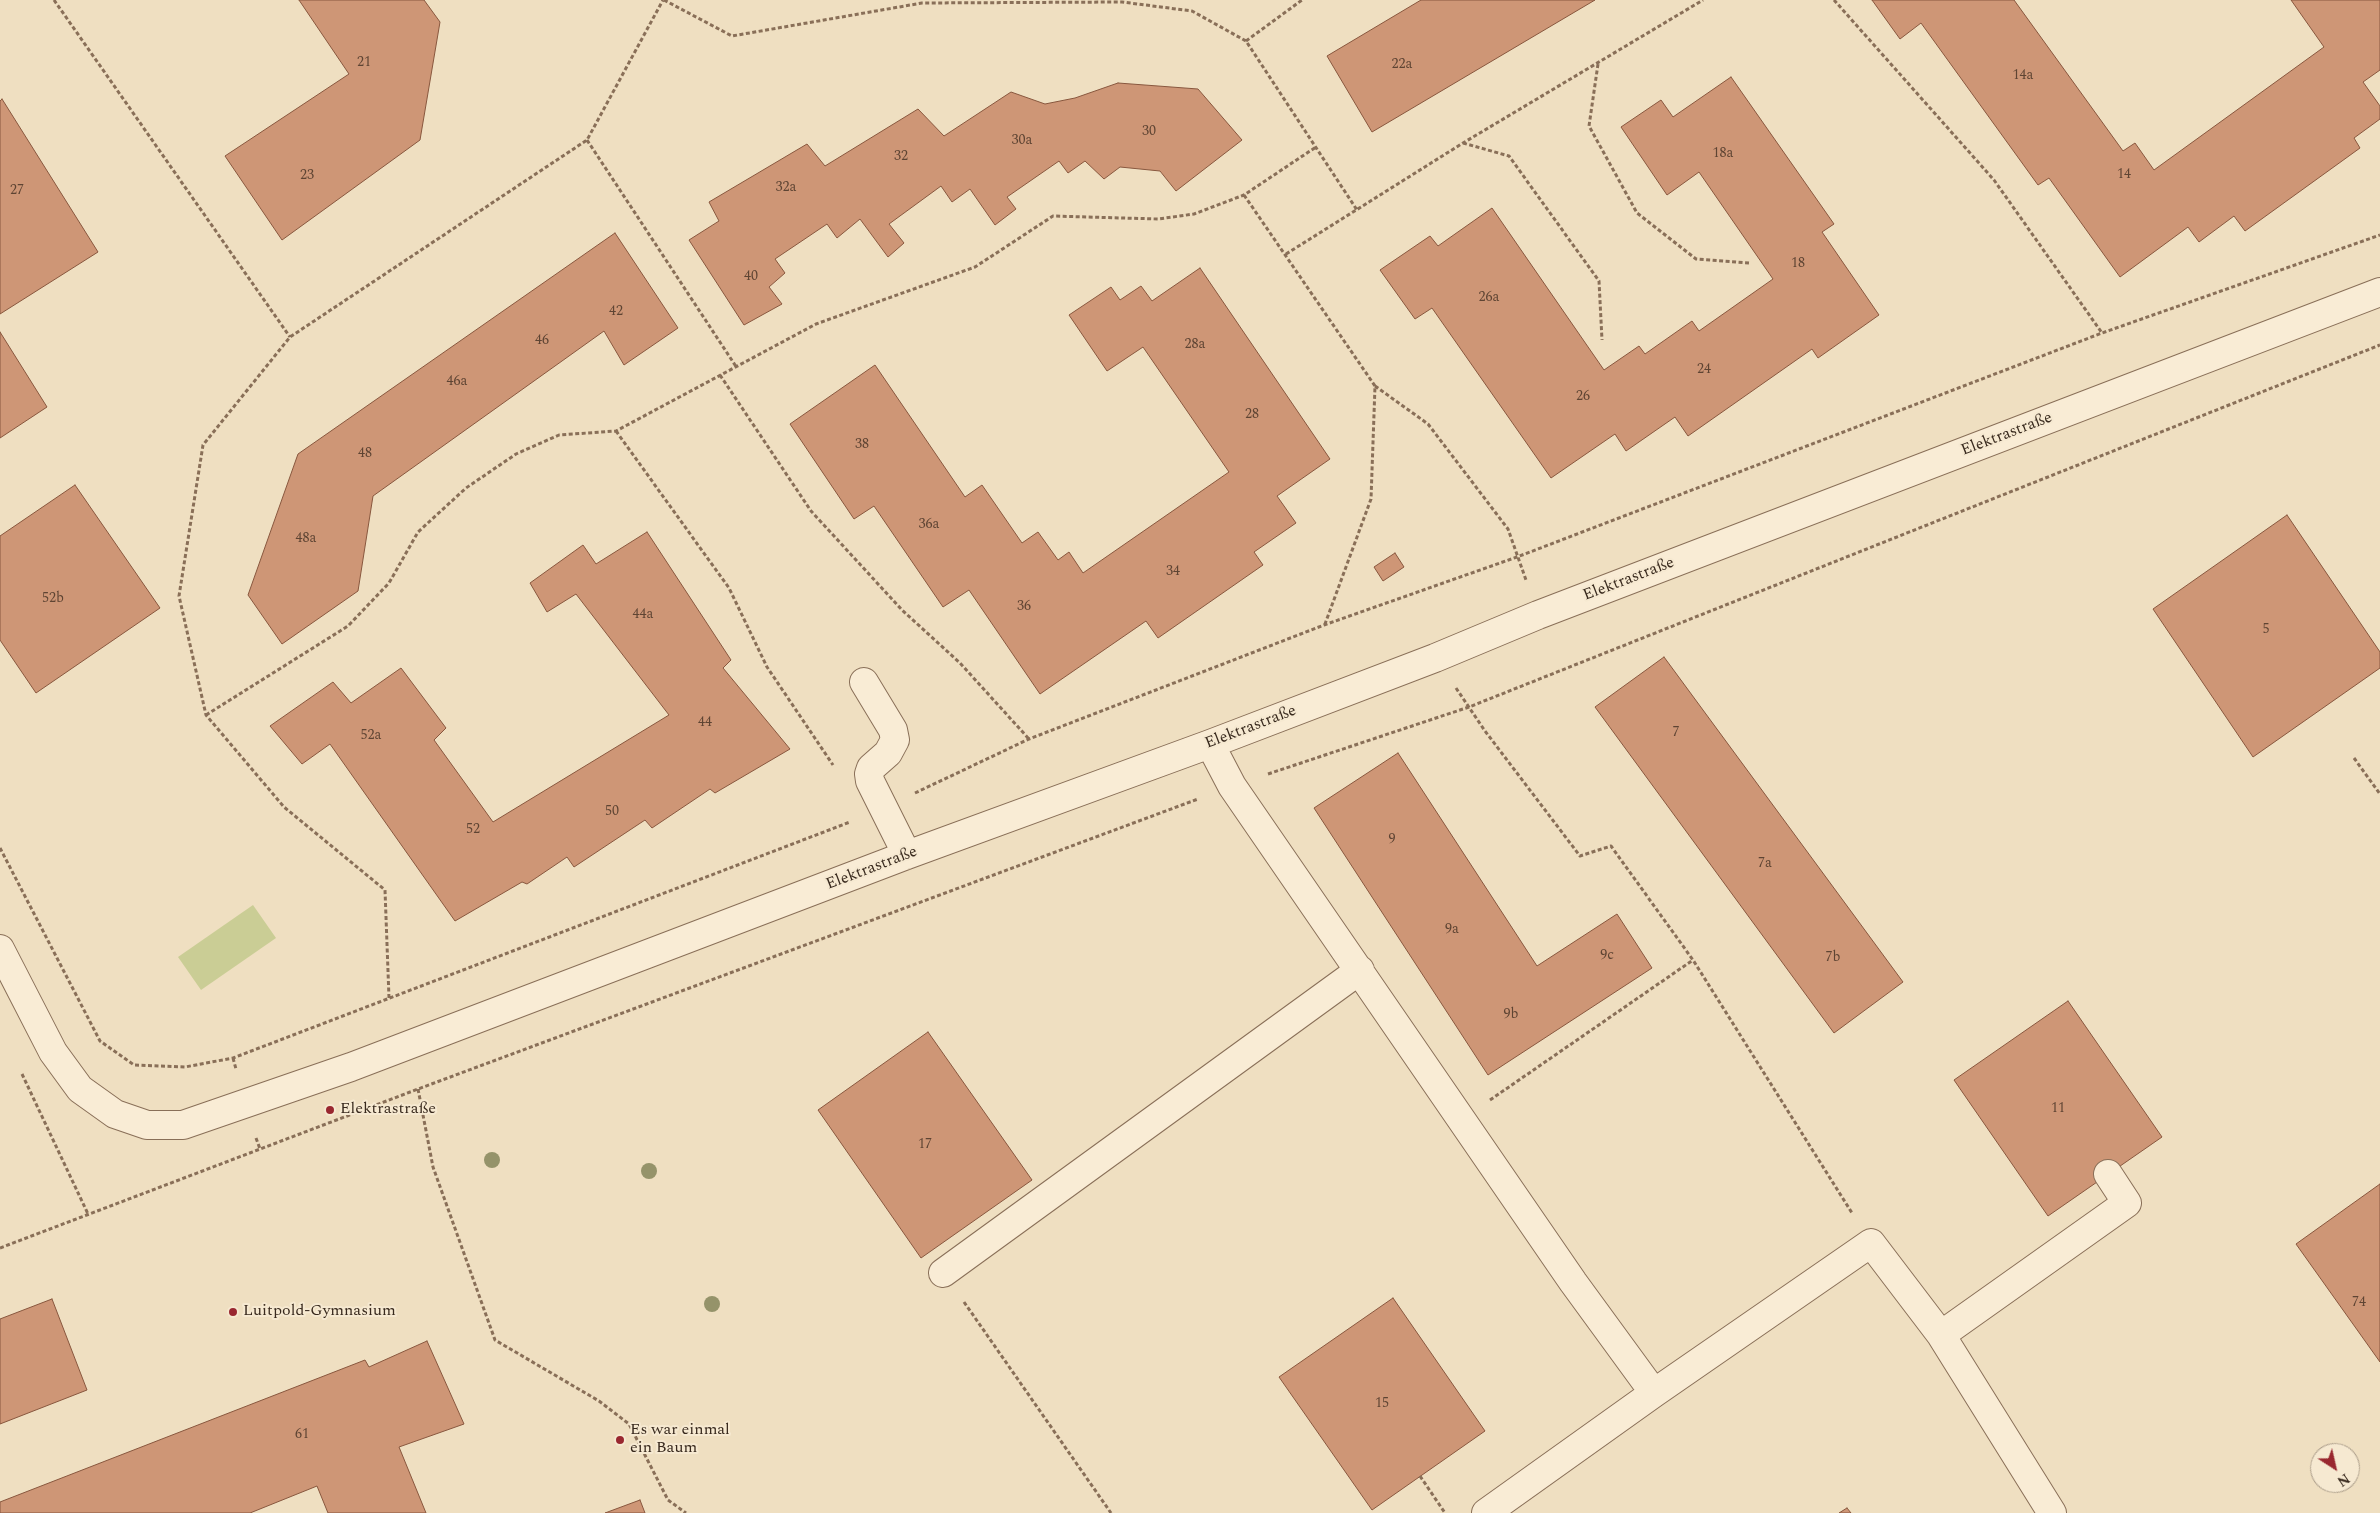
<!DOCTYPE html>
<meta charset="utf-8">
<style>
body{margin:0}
#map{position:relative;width:2380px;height:1513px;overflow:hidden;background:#efdfc1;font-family:Spectral,serif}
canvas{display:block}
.north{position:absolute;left:2310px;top:1443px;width:50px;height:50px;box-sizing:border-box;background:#f6e9d1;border:1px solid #aa9c89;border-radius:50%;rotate:145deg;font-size:14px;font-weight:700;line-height:20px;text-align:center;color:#38291d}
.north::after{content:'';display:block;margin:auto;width:18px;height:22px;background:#99272f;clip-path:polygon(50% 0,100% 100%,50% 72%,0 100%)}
</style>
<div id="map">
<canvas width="2380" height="1513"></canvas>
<div class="north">N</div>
</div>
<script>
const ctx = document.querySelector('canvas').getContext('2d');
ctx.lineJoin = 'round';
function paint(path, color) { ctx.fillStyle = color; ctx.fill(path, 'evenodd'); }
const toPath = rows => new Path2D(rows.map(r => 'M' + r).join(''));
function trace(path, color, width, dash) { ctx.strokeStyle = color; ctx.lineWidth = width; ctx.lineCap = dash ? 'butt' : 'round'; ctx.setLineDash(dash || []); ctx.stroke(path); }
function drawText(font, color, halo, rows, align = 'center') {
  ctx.font = font + ' Spectral,serif'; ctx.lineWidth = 4; ctx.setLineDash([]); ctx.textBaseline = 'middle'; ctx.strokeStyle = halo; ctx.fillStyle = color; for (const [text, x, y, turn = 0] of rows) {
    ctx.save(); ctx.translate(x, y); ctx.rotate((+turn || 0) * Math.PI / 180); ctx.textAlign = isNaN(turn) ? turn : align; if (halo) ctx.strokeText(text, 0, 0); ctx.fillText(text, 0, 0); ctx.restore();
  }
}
paint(toPath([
 [253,905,276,938,201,990,178,957]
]), '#cacd95');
const building = toPath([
 [299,0,424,0,440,22,420,140,282,240,225,156,349,74,299,0],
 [1421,0,1595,0,1372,132,1327,56,1421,0],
 [1872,0,2014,0,2123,151,2135,143,2154,170,2324,47,2291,0,2380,0,2380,70,2363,82,2380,106,2380,119,2354,138,2360,148,2245,231,2234,216,2199,242,2188,227,2120,277,2049,178,2038,185,1921,23,1900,39,1872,0],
 [1731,77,1834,224,1822,232,1879,315,1818,358,1812,349,1688,436,1675,417,1626,451,1615,434,1551,478,1432,308,1415,319,1380,270,1430,236,1438,246,1492,208,1604,370,1639,346,1645,354,1692,321,1699,331,1773,279,1699,172,1667,195,1621,127,1661,100,1673,117,1731,77],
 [1118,83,1198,89,1242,140,1176,191,1160,171,1120,167,1104,179,1085,161,1068,173,1059,161,1007,197,1016,209,995,225,970,189,952,202,941,186,889,224,904,243,888,257,860,219,837,238,827,224,775,259,785,273,769,287,782,304,744,325,689,240,719,221,709,202,807,144,825,166,918,109,944,136,1011,92,1045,104,1075,98,1118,83],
 [2,99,98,252,0,314,0,101,2,99],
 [615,233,678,328,624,365,604,331,373,496,358,591,282,644,248,595,298,454,615,233],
 [1200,268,1330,459,1277,496,1296,523,1254,552,1263,565,1158,638,1146,621,1040,694,969,590,943,607,874,506,854,519,790,424,875,365,965,497,982,485,1022,543,1038,532,1058,560,1069,552,1083,573,1229,472,1143,347,1107,371,1069,315,1111,287,1120,300,1141,286,1152,301,1200,268],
 [0,332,47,407,0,438,0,332],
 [75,485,160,608,36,693,0,640,0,536,75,485],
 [2287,515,2380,652,2380,668,2253,757,2153,609,2287,515],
 [647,532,731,660,723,668,790,749,715,793,710,789,652,828,645,820,574,867,567,857,527,884,522,882,455,921,330,744,302,764,270,726,333,682,351,703,401,668,446,728,434,740,493,822,669,715,576,594,547,612,530,583,583,545,596,564,647,532],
 [1395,553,1404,567,1383,581,1374,567,1395,553],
 [1664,657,1903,982,1834,1033,1595,707,1664,657],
 [1398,753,1537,966,1617,914,1652,968,1488,1075,1314,808,1398,753],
 [2068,1001,2162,1137,2048,1216,1954,1080,2068,1001],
 [928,1032,1032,1180,921,1258,818,1110,928,1032],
 [2380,1184,2380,1362,2296,1244,2380,1184],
 [1393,1298,1485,1431,1372,1510,1279,1377,1393,1298],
 [52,1299,87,1390,0,1424,0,1319,52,1299],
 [427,1341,464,1424,399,1447,426,1513,328,1513,317,1486,250,1513,0,1513,0,1502,365,1360,369,1367,427,1341],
 [640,1500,645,1513,605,1513,640,1500],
 [1847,1508,1851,1513,1839,1513,1847,1508]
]);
paint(building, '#ce9676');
trace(building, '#88573e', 1);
const minor = toPath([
 [864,682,893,730,895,740,888,753,871,768,869,774,870,781,907,855],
 [1210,744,1232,786,1573,1282,1654,1393],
 [0,949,53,1052,80,1089,115,1114,147,1125,183,1125,351,1067,907,855,1210,744,1435,658,1538,615,2380,292],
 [943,1273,1360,970],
 [1941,1335,2127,1203,2108,1174],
 [1486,1513,1654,1393,1871,1243,1941,1335,2052,1513]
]);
trace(minor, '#896f58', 30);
trace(toPath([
 [54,0,290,337],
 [664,0,732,36,922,3,1122,2,1192,11,1246,41,1357,210],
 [1834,0,1994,180,2102,333],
 [1246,41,1302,0],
 [1598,64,1589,126,1637,213,1696,259,1749,263],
 [587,140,737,368],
 [1463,143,1509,156,1599,281,1602,340],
 [1244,195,1375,386,1371,499,1325,624],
 [1286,254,1463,143,1703,0],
 [720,375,811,511,902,610,960,663,1029,739],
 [1375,386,1428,424,1508,529,1526,580],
 [616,431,729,588,767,667,833,765],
 [1456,688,1485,731,1580,856,1611,846,1693,960,1852,1213],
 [206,715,348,626,389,583,418,532,466,488,516,454,559,435,616,431,816,324,975,267,1053,216,1158,219,1194,214,1244,195,1316,147],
 [2354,758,2380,794],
 [1268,774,1469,707,2380,345],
 [915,793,1029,739,1324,625,1517,557,2102,333,2380,235],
 [0,848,100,1041,134,1065,185,1067,233,1058,850,822],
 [389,998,385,890,284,807,206,715,179,596,203,445,290,337,587,140,663,0],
 [233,1058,236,1069],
 [22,1074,88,1214],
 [418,1089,433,1167,495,1340,599,1401,629,1424,668,1500,686,1513],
 [1490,1100,1693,960],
 [256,1138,260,1149],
 [0,1248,418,1089,1198,799],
 [964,1302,1111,1513],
 [1420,1476,1445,1513]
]), '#896f58', 3, [4, 2.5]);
trace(minor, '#f9ecd5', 28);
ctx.fillStyle = '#95936a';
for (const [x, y] of [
 [492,1160],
 [649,1171],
 [712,1304]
]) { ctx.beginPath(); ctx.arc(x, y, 8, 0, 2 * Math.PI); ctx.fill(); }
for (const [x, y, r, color] of [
 [330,1110,5,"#99272f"],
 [233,1312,5,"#99272f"],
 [620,1440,5,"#99272f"]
]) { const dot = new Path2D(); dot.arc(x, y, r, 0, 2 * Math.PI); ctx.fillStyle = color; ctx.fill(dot); trace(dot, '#f6e9d1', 2); }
drawText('14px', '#5e4433', null, [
 ["21",364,63],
 ["22a",1402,65],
 ["14a",2023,76],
 ["30",1149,132],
 ["30a",1022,141],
 ["18a",1723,154],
 ["32",901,157],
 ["14",2124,175],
 ["23",307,176],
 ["32a",786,188],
 ["27",17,191],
 ["18",1798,264],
 ["40",751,277],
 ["26a",1489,298],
 ["42",616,312],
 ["46",542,341],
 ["28a",1195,345],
 ["24",1704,370],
 ["46a",457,382],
 ["26",1583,397],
 ["28",1252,415],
 ["38",862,445],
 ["48",365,454],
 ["36a",929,525],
 ["48a",306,539],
 ["34",1173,572],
 ["52b",53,599],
 ["36",1024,607],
 ["44a",643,615],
 ["5",2266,630],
 ["44",705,723],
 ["7",1676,733],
 ["52a",371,736],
 ["50",612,812],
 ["52",473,830],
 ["9",1392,840],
 ["7a",1765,864],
 ["9a",1452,930],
 ["9c",1607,956],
 ["7b",1833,958],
 ["9b",1511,1015],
 ["11",2058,1109],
 ["17",925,1145],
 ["74",2359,1303],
 ["15",1382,1404],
 ["61",302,1435]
]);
drawText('16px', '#38291d', '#f6e9d1', [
 ["Elektrastraße",2007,435,-21],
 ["Elektrastraße",1629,580,-21],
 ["Elektrastraße",1251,728,-21],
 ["Elektrastraße",872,869,-21]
]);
drawText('16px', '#38291d', '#f6e9d1', [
 ["Elektrastraße",340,1110],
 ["Luitpold-Gymnasium",243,1312],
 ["Es war einmal",630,1431],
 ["ein Baum",630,1449]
], 'left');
</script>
